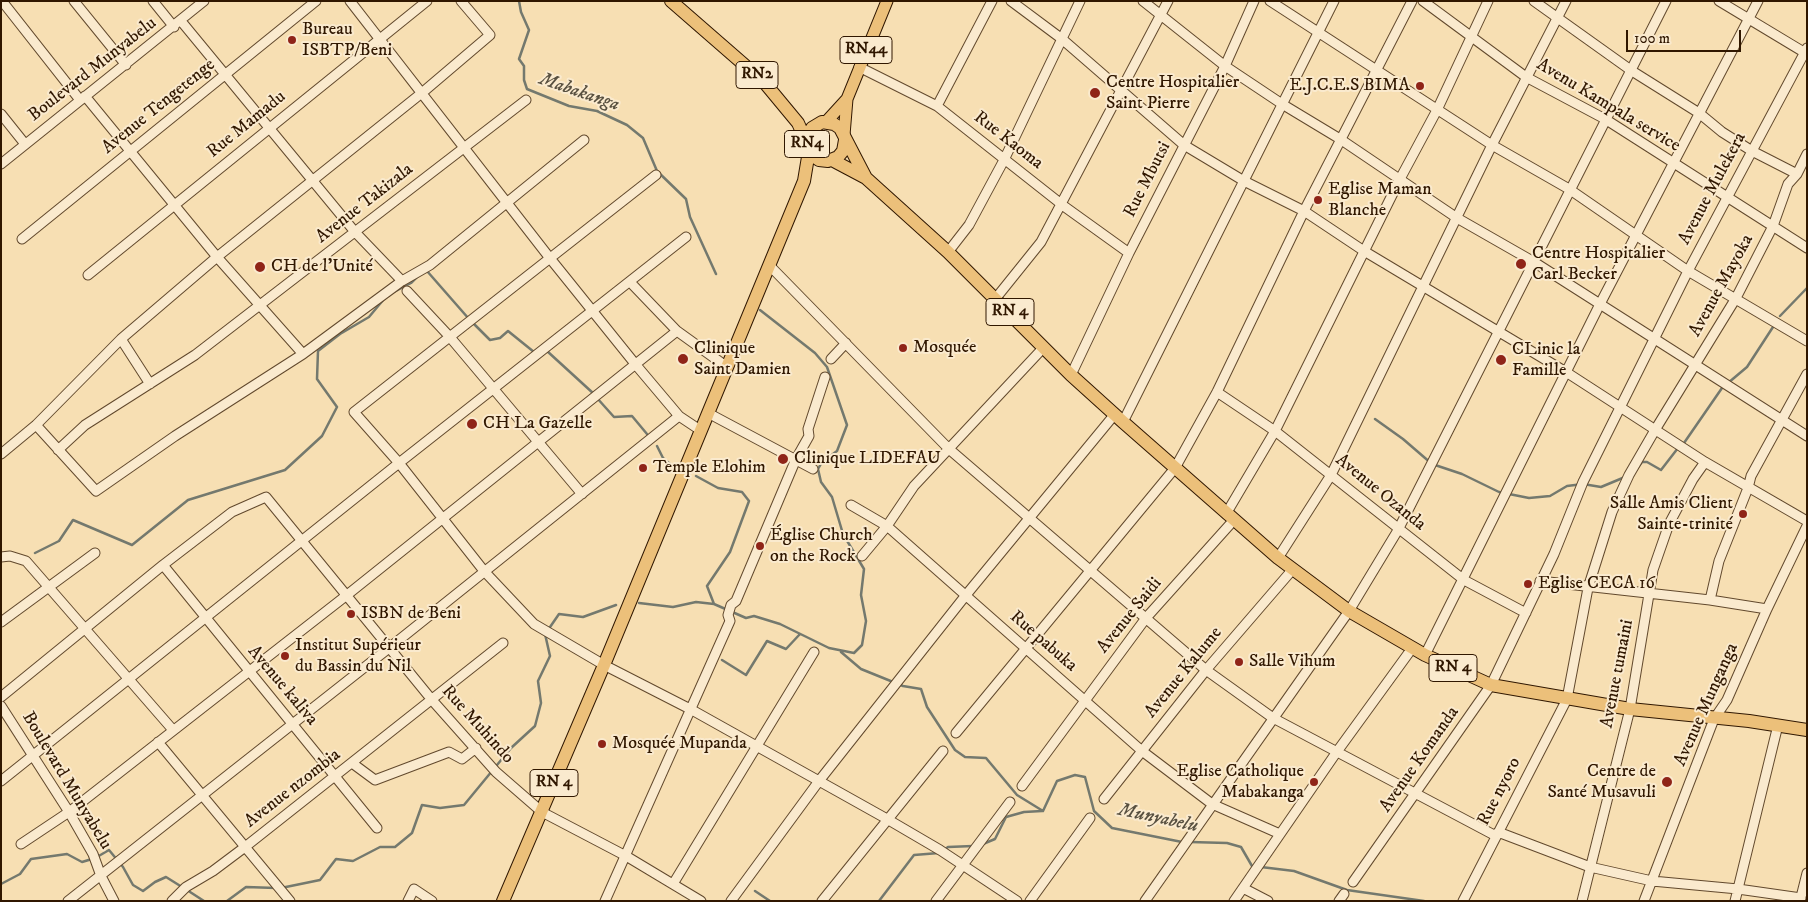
<!DOCTYPE html>
<meta charset="utf-8">
<style>
body{margin:0}
#map{position:relative;width:1808px;height:902px;overflow:hidden;background:#f7dfb3;font-family:"IM FELL DW Pica",serif}
canvas{display:block}
.frame{position:absolute;inset:0;border:2px solid #301700;pointer-events:none}
.scale{position:absolute;left:1626px;top:30px;width:115px;height:22px;box-sizing:border-box;border:2px solid #301700;border-top:0;padding-left:6px;font-size:15px;line-height:18px;white-space:nowrap;color:#301700;-webkit-text-stroke:4px #faeace;paint-order:stroke}
</style>
<div id="map">
<canvas width="1808" height="902"></canvas>
<div class="frame"></div>
<div class="scale">100 m</div>
</div>
<script>
const ctx = document.querySelector('canvas').getContext('2d');
ctx.lineJoin = 'round';
const toPath = rows => new Path2D(rows.map(r => 'M' + r).join(''));
function trace(path, color, width, dash) { ctx.strokeStyle = color; ctx.lineWidth = width; ctx.lineCap = dash ? 'butt' : 'round'; ctx.setLineDash(dash || []); ctx.stroke(path); }
function drawText(font, color, halo, rows, align = 'center') {
  ctx.font = font + ' "IM FELL DW Pica",serif'; ctx.lineWidth = 4; ctx.setLineDash([]); ctx.textBaseline = 'middle'; ctx.strokeStyle = halo; ctx.fillStyle = color; for (const [text, x, y, turn = 0] of rows) {
    ctx.save(); ctx.translate(x, y); ctx.rotate((+turn || 0) * Math.PI / 180); ctx.textAlign = isNaN(turn) ? turn : align; if (halo) ctx.strokeText(text, 0, 0); ctx.fillText(text, 0, 0); ctx.restore();
  }
}
trace(toPath([
 [519,1,521,12,529,30,519,59,524,66,524,80,527,89,569,106,597,111,627,125,643,138,657,171,686,199,690,217,716,274],
 [427,271,469,319],
 [390,294,411,283,417,277],
 [1780,316,1807,288],
 [473,323,490,340,500,338,508,331,534,352],
 [547,351,594,394],
 [1728,383,1747,367,1773,327],
 [597,398,614,417,632,416,647,434],
 [1375,419,1403,439,1432,464,1462,474,1499,492,1529,498,1550,496,1567,486,1583,484,1601,487,1625,477],
 [1684,443,1722,388],
 [657,446,663,458,670,464],
 [696,476,718,488,742,492,749,501,730,552,707,586,714,604],
 [1631,477,1642,462,1647,462,1661,470,1678,448],
 [35,553,59,541,73,520,132,545,188,500,285,470,322,436,337,407,317,379,318,351,340,334,369,317,384,299],
 [639,603,673,607,696,602,714,604,746,618,754,616,780,624,829,648,854,653,862,645,866,621,861,595,864,569,843,534,832,497,821,482,818,469,822,462,837,451,847,425,827,367,815,353,760,310],
 [548,630,559,614,583,617,616,605],
 [841,652,861,669,903,686,921,689,927,707,955,750,965,757,986,758,1017,795,1043,811,1057,781,1075,775,1085,777,1094,811,1112,828,1182,842],
 [722,660,746,675,767,641,786,649,800,634],
 [1190,842,1227,843,1241,847,1252,866,1256,867],
 [983,844,995,839,1006,817,1024,812,1042,811],
 [944,850,948,847,973,846],
 [97,857,109,850,123,867,133,885,143,891,155,882,166,877,182,887],
 [1261,867,1294,871,1347,890,1424,901],
 [1,884,20,874,31,859,67,854,82,862,92,859],
 [281,888,320,880,336,859,353,861,380,847,395,847,412,833,422,805,440,808,464,805,511,748,535,726,541,703,538,681,550,656,545,634],
 [187,890,204,901],
 [755,891,770,901],
 [227,901,246,887,276,888],
 [879,901,914,855,939,853]
]), '#74796e', 2.5);
const minor = toPath([
 [2,1,80,100],
 [74,1,126,65],
 [153,1,174,27],
 [350,1,549,257,636,365,679,416,700,430],
 [1011,1,1062,39,1184,145,1244,181,1304,211,1364,251,1566,372,1705,462,1807,521],
 [1143,1,1225,66,1282,104,1340,139,1457,218,1534,262,1807,436],
 [1270,1,1492,145,1569,189,1688,271,1807,341],
 [1423,1,1526,77,1605,119,1807,248],
 [1534,1,1632,71,1699,113,1722,132,1752,151,1797,174],
 [1719,1,1807,54],
 [181,21,355,232,402,281],
 [859,67,937,106,1065,207,1129,253],
 [85,96,217,257,303,354],
 [937,106,992,1],
 [1,114,25,144],
 [1,164,204,1],
 [656,175,354,412,399,463,484,571,534,624,604,665,692,710,887,819,940,850,1017,901],
 [22,239,316,1],
 [948,252,969,225,1004,160,1080,1],
 [769,265,949,449,1206,670,1273,718,1496,836],
 [88,275,427,1],
 [630,282,677,331,727,367],
 [407,291,449,336,582,494],
 [996,298,1041,242,1168,1],
 [121,339,150,384],
 [831,359,846,343],
 [1071,375,1129,253,1225,66,1254,1],
 [1217,392,1275,431,1464,580,1526,613],
 [708,413,813,469],
 [1123,422,1334,1],
 [36,425,96,491,175,436,303,354,402,281,430,265,584,140],
 [58,450,85,425,195,355,526,100],
 [1,454,36,425,121,339,217,257,423,92,490,35,461,1],
 [851,505,887,526,1142,751,1212,804,1280,834],
 [1226,514,1275,431,1400,179,1437,110,1488,1],
 [862,556,887,526,914,486,1044,347],
 [1,557,10,556,26,561,173,730],
 [1278,558,1331,475,1492,145,1566,1],
 [163,565,377,828],
 [1540,581,1710,600,1767,609],
 [1710,600,1719,561,1748,488,1751,476,1807,374],
 [1,622,95,553],
 [1425,655,1600,304,1758,1],
 [1,697,163,565,232,512,266,497,432,700,496,772,542,812,626,856,701,901],
 [1,706,69,812,93,854,101,876,114,901],
 [956,733,1175,468,1217,392,1304,211,1412,1],
 [158,742,290,901],
 [352,763,375,780,449,752,462,759,476,748],
 [1,781,399,463,686,237],
 [1022,786,1146,618,1233,521],
 [1104,799,1206,670,1293,569],
 [1498,832,1590,867,1652,881,1738,889,1801,898],
 [21,844,69,812,347,595,677,331],
 [1353,882,1491,685,1554,554,1583,482,1688,271,1807,48],
 [673,884,814,652],
 [1243,888,1268,901],
 [68,901,389,648,679,416],
 [172,901,186,887,213,871,245,847,503,643],
 [408,901,414,889,432,901],
 [605,901,730,621,728,615,731,605,736,601,796,459,809,436,808,429,825,377],
 [731,901,819,781,966,595,1115,414],
 [822,901,943,751],
 [936,901,1010,802],
 [1030,901,1090,818],
 [1145,901,1349,611,1398,530,1666,1],
 [1234,901,1336,753,1413,647],
 [1339,901,1344,894],
 [1463,901,1567,699,1588,588,1612,512,1629,475,1655,430,1736,298,1773,226,1788,184,1797,174,1807,154],
 [1582,901,1630,709,1653,570,1669,524,1693,479,1705,462],
 [1644,901,1714,719,1727,700,1767,609,1807,526],
 [1735,901,1778,725],
 [1800,901,1807,873]
]);
const major = toPath([
 [826,122,847,99],
 [844,135,847,99,887,1]
]);
const highway = toPath([
 [671,1,764,82,798,123,806,141],
 [845,140,843,151,838,157,828,161,819,160,813,156,807,146,808,134,812,128,822,122,834,124,840,128,866,178],
 [832,160,866,178,948,252,1071,375,1123,422,1278,558,1349,611,1425,655,1491,685,1630,709,1749,721,1807,730],
 [503,901,604,665,804,181,809,151]
]);
trace(minor, '#62492d', 11);
trace(major, '#301700', 13);
trace(highway, '#301700', 14);
trace(minor, '#faeace', 9);
trace(major, '#ecc07a', 11);
trace(highway, '#ecc07a', 12);
for (const [x, y, r, color] of [
 [292,40,5,"#8f2418"],
 [1420,86,5,"#8f2418"],
 [1095,93,6,"#8f2418"],
 [1318,200,5,"#8f2418"],
 [1521,264,6,"#8f2418"],
 [260,267,6,"#8f2418"],
 [903,348,5,"#8f2418"],
 [683,359,6,"#8f2418"],
 [1501,360,6,"#8f2418"],
 [472,424,6,"#8f2418"],
 [783,459,6,"#8f2418"],
 [643,468,5,"#8f2418"],
 [1743,514,5,"#8f2418"],
 [760,546,5,"#8f2418"],
 [1528,584,5,"#8f2418"],
 [351,614,5,"#8f2418"],
 [285,656,5,"#8f2418"],
 [1239,662,5,"#8f2418"],
 [602,744,5,"#8f2418"],
 [1314,782,5,"#8f2418"],
 [1667,782,6,"#8f2418"]
]) { const dot = new Path2D(); dot.arc(x, y, r, 0, 2 * Math.PI); ctx.fillStyle = color; ctx.fill(dot); trace(dot, '#faeace', 2); }
for (const [x, y, w] of [
 [866,50,52],
 [757,75,42],
 [807,144,45],
 [1010,312,48],
 [1453,668,48],
 [554,783,48]
]) { const box = new Path2D(); box.roundRect(x - w / 2, y - 13.5, w, 27, 4); ctx.fillStyle = '#faeace'; ctx.fill(box); trace(box, '#301700', 1); }
drawText('bold 16px', '#301700', null, [
 ["RN44",866,50],
 ["RN2",757,75],
 ["RN4",807,144],
 ["RN 4",1010,312],
 ["RN 4",1453,668],
 ["RN 4",554,783]
]);
drawText('18px', '#301700', '#faeace', [
 ["Bureau",302,30],
 ["ISBTP/Beni",302,51],
 ["Centre Hospitalier",1106,83],
 ["Saint Pierre",1106,104],
 ["E.J.C.E.S BIMA",1410,86,"right"],
 ["Eglise Maman",1328,190],
 ["Blanche",1328,211],
 ["Centre Hospitalier",1532,254],
 ["Carl Becker",1532,275],
 ["CH de l'Unité",271,267],
 ["Mosquée",913,348],
 ["Clinique",694,349],
 ["Saint Damien",694,370],
 ["CLinic la",1512,350],
 ["Famille",1512,371],
 ["CH La Gazelle",483,424],
 ["Clinique LIDEFAU",794,459],
 ["Temple Elohim",653,468],
 ["Salle Amis Client",1733,504,"right"],
 ["Sainte-trinité",1733,525,"right"],
 ["Église Church",770,536],
 ["on the Rock",770,557],
 ["Eglise CECA 16",1538,584],
 ["ISBN de Beni",361,614],
 ["Institut Supérieur",295,646],
 ["du Bassin du Nil",295,667],
 ["Salle Vihum",1249,662],
 ["Mosquée Mupanda",612,744],
 ["Eglise Catholique",1304,772,"right"],
 ["Mabakanga",1304,793,"right"],
 ["Centre de",1656,772,"right"],
 ["Santé Musavuli",1656,793,"right"]
], 'left');
drawText('18px', '#301700', '#faeace', [
 ["Boulevard Munyabelu",93,70,-38],
 ["Avenu Kampala service",1608,106,31],
 ["Avenue Tengetenge",159,107,-39],
 ["Rue Mamadu",247,125,-39],
 ["Rue Kaoma",1008,141,38],
 ["Rue Mbutsi",1148,180,-63],
 ["Avenue Mulekera",1713,189,-62],
 ["Avenue Takizala",365,204,-38],
 ["Avenue Mayoka",1722,286,-61],
 ["Avenue Ozanda",1380,493,39],
 ["Avenue Saidi",1130,616,-51],
 ["Rue pabuka",1043,642,41],
 ["Avenue Kalume",1184,673,-51],
 ["Avenue tumaini",1618,674,-79],
 ["Avenue kaliva",282,686,50],
 ["Avenue Munganga",1707,705,-66],
 ["Rue Muhindo",477,725,48],
 ["Avenue Komanda",1420,760,-55],
 ["Boulevard Munyabelu",66,781,59],
 ["Avenue nzombia",293,789,-38],
 ["Rue nyoro",1500,792,-63]
]);
drawText('italic 19px', '#585040', '#faeace', [
 ["Mabakanga",579,93,19],
 ["Munyabelu",1158,819,12]
]);
</script>
